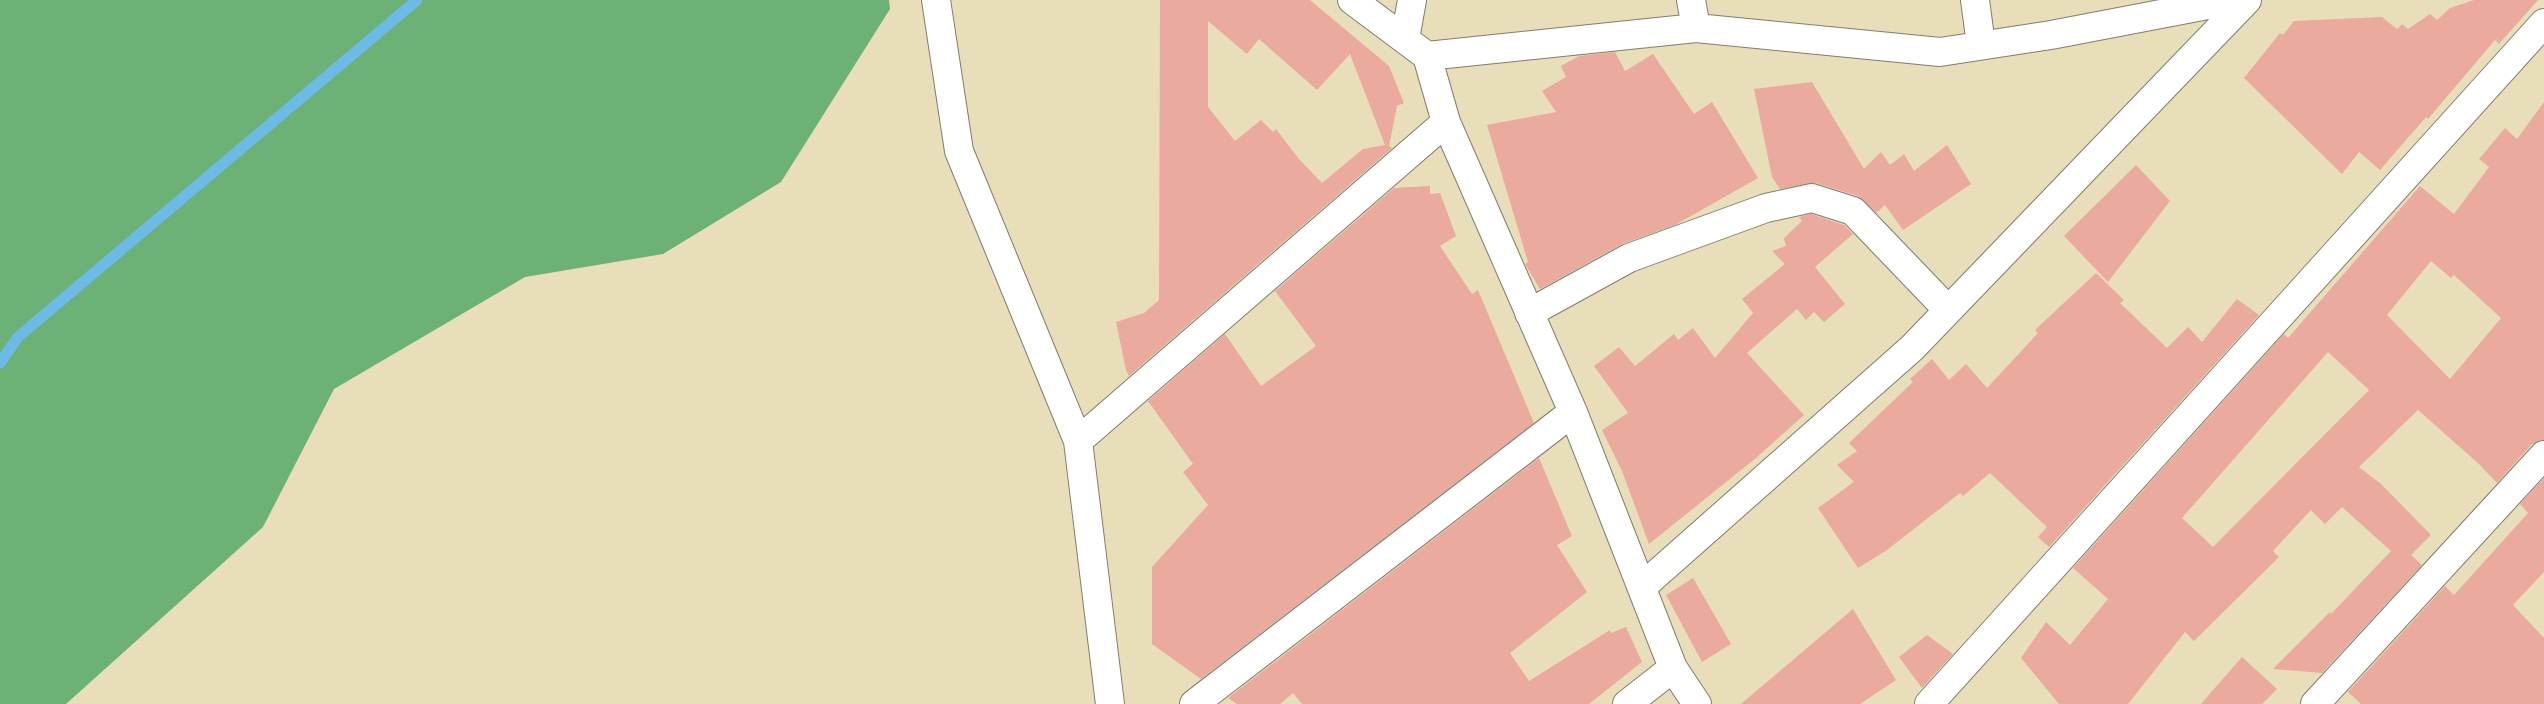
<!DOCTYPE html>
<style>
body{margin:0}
canvas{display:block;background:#e9deba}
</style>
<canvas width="2544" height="704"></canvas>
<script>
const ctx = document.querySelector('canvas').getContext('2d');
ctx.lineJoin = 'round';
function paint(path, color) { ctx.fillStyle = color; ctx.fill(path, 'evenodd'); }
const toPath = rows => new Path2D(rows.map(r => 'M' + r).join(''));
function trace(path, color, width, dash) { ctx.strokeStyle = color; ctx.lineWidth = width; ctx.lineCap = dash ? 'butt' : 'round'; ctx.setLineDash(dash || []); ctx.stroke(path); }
paint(toPath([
 [0,0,889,0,890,9,781,182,663,254,525,277,334,389,263,527,66,704,0,704]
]), '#6cb175');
trace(toPath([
 [0,363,18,337,417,0]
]), '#6bbbe6', 11);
paint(toPath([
 [1160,0,1310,0,1389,66,1404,103,1397,106,1389,146,1392,148,1129,376,1126,370,1116,322,1144,313,1159,300],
 [1208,21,1247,54,1259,39,1317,90,1350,54,1385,145,1363,149,1322,183,1299,159,1276,129,1273,132,1261,120,1235,141,1208,107],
 [2474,0,2538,0,2499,44,2495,40,2428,119,2426,117,2380,170,2359,152,2342,174,2244,78,2280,33,2283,35,2294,21,2382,17,2397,29,2402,24,2408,29,2430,14,2437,20,2450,8],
 [1615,52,1625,71,1653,54,1694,114,1712,102,1758,178,1675,225,1622,244,1540,289,1525,264,1528,262,1487,125,1556,112,1542,91,1566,77,1561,66,1579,56],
 [1812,82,1864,169,1881,152,1890,165,1904,154,1914,171,1947,145,1971,184,1903,230,1885,205,1876,213,1858,196,1816,183,1780,189,1772,177,1754,89],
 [2544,102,2544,440,2532,444,2497,483,2479,464,2418,410,2359,467,2381,484,2431,535,2411,555,2422,565,2322,673,2273,669,2330,612,2331,614,2391,551,2342,507,2325,524,2311,510,2273,551,2279,557,2194,641,2185,632,2128,704,2059,704,2021,658,2046,622,2070,645,2108,599,2073,568,2284,334,2288,338,2420,186,2454,214,2489,167,2479,159,2505,128,2517,139],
 [2431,261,2451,278,2454,275,2501,318,2450,379,2387,315],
 [2328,352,2369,390,2213,547,2182,518],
 [2136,165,2170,201,2108,282,2064,236],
 [1430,186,1430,194,1440,193,1456,236,1440,246,1472,294,1478,290,1534,423,1201,679,1152,644,1152,567,1208,505,1183,472,1193,464,1148,401,1225,334,1261,386,1316,346,1275,291,1394,188],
 [1811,214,1844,225,1853,234,1815,267,1845,304,1824,322,1814,312,1806,320,1797,309,1747,353,1804,415,1756,458,1649,544,1622,471,1602,430,1628,413,1594,366,1619,347,1635,366,1674,334,1678,340,1693,328,1715,358,1753,313,1742,299,1785,264,1772,251,1786,246,1784,238,1802,221,1799,217],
 [2096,273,2124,300,2120,303,2167,348,2188,327,2202,342,2237,299,2259,315,2049,547,2038,537,2047,527,1990,473,1963,496,1960,493,1887,550,1858,568,1818,508,1854,482,1837,465,1857,451,1849,443,1913,382,1910,379,1932,359,1949,380,1966,364,1987,388,2038,333,2035,330],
 [1539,458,1572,536,1557,545,1587,592,1510,653,1529,681,1610,630,1611,633,1626,627,1642,662,1589,704,1302,704,1293,693,1280,704,1237,704,1228,698],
 [2544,478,2544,572,2513,605,2544,638,2544,704,2361,704,2348,692,2445,586,2454,595,2528,513,2520,504],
 [1693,578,1731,644,1702,662,1666,595],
 [1853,609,1896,680,1860,704,1741,704],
 [1927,635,1953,654,1922,688,1899,657],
 [2242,657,2277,689,2262,704,2201,704]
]), '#eaaa9d');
const street = toPath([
 [936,0,959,151,1078,441,1110,704],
 [1352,0,1427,56,1446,122,1573,412,1673,668,1697,704],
 [1691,0,1696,28],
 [1975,0,1981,45],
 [1405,39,1412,0],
 [1427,56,1696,28,1940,52,2051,35,2234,0],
 [1529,313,1629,258,1766,208,1812,198,1853,211,1948,310],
 [1078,441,1446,122],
 [1643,586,1912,348,2247,0],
 [1194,704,1573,412],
 [1627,704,1673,668],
 [1929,704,2544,23],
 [2315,704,2544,455]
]);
trace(street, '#827d6b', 30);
trace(street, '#fff', 28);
</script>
